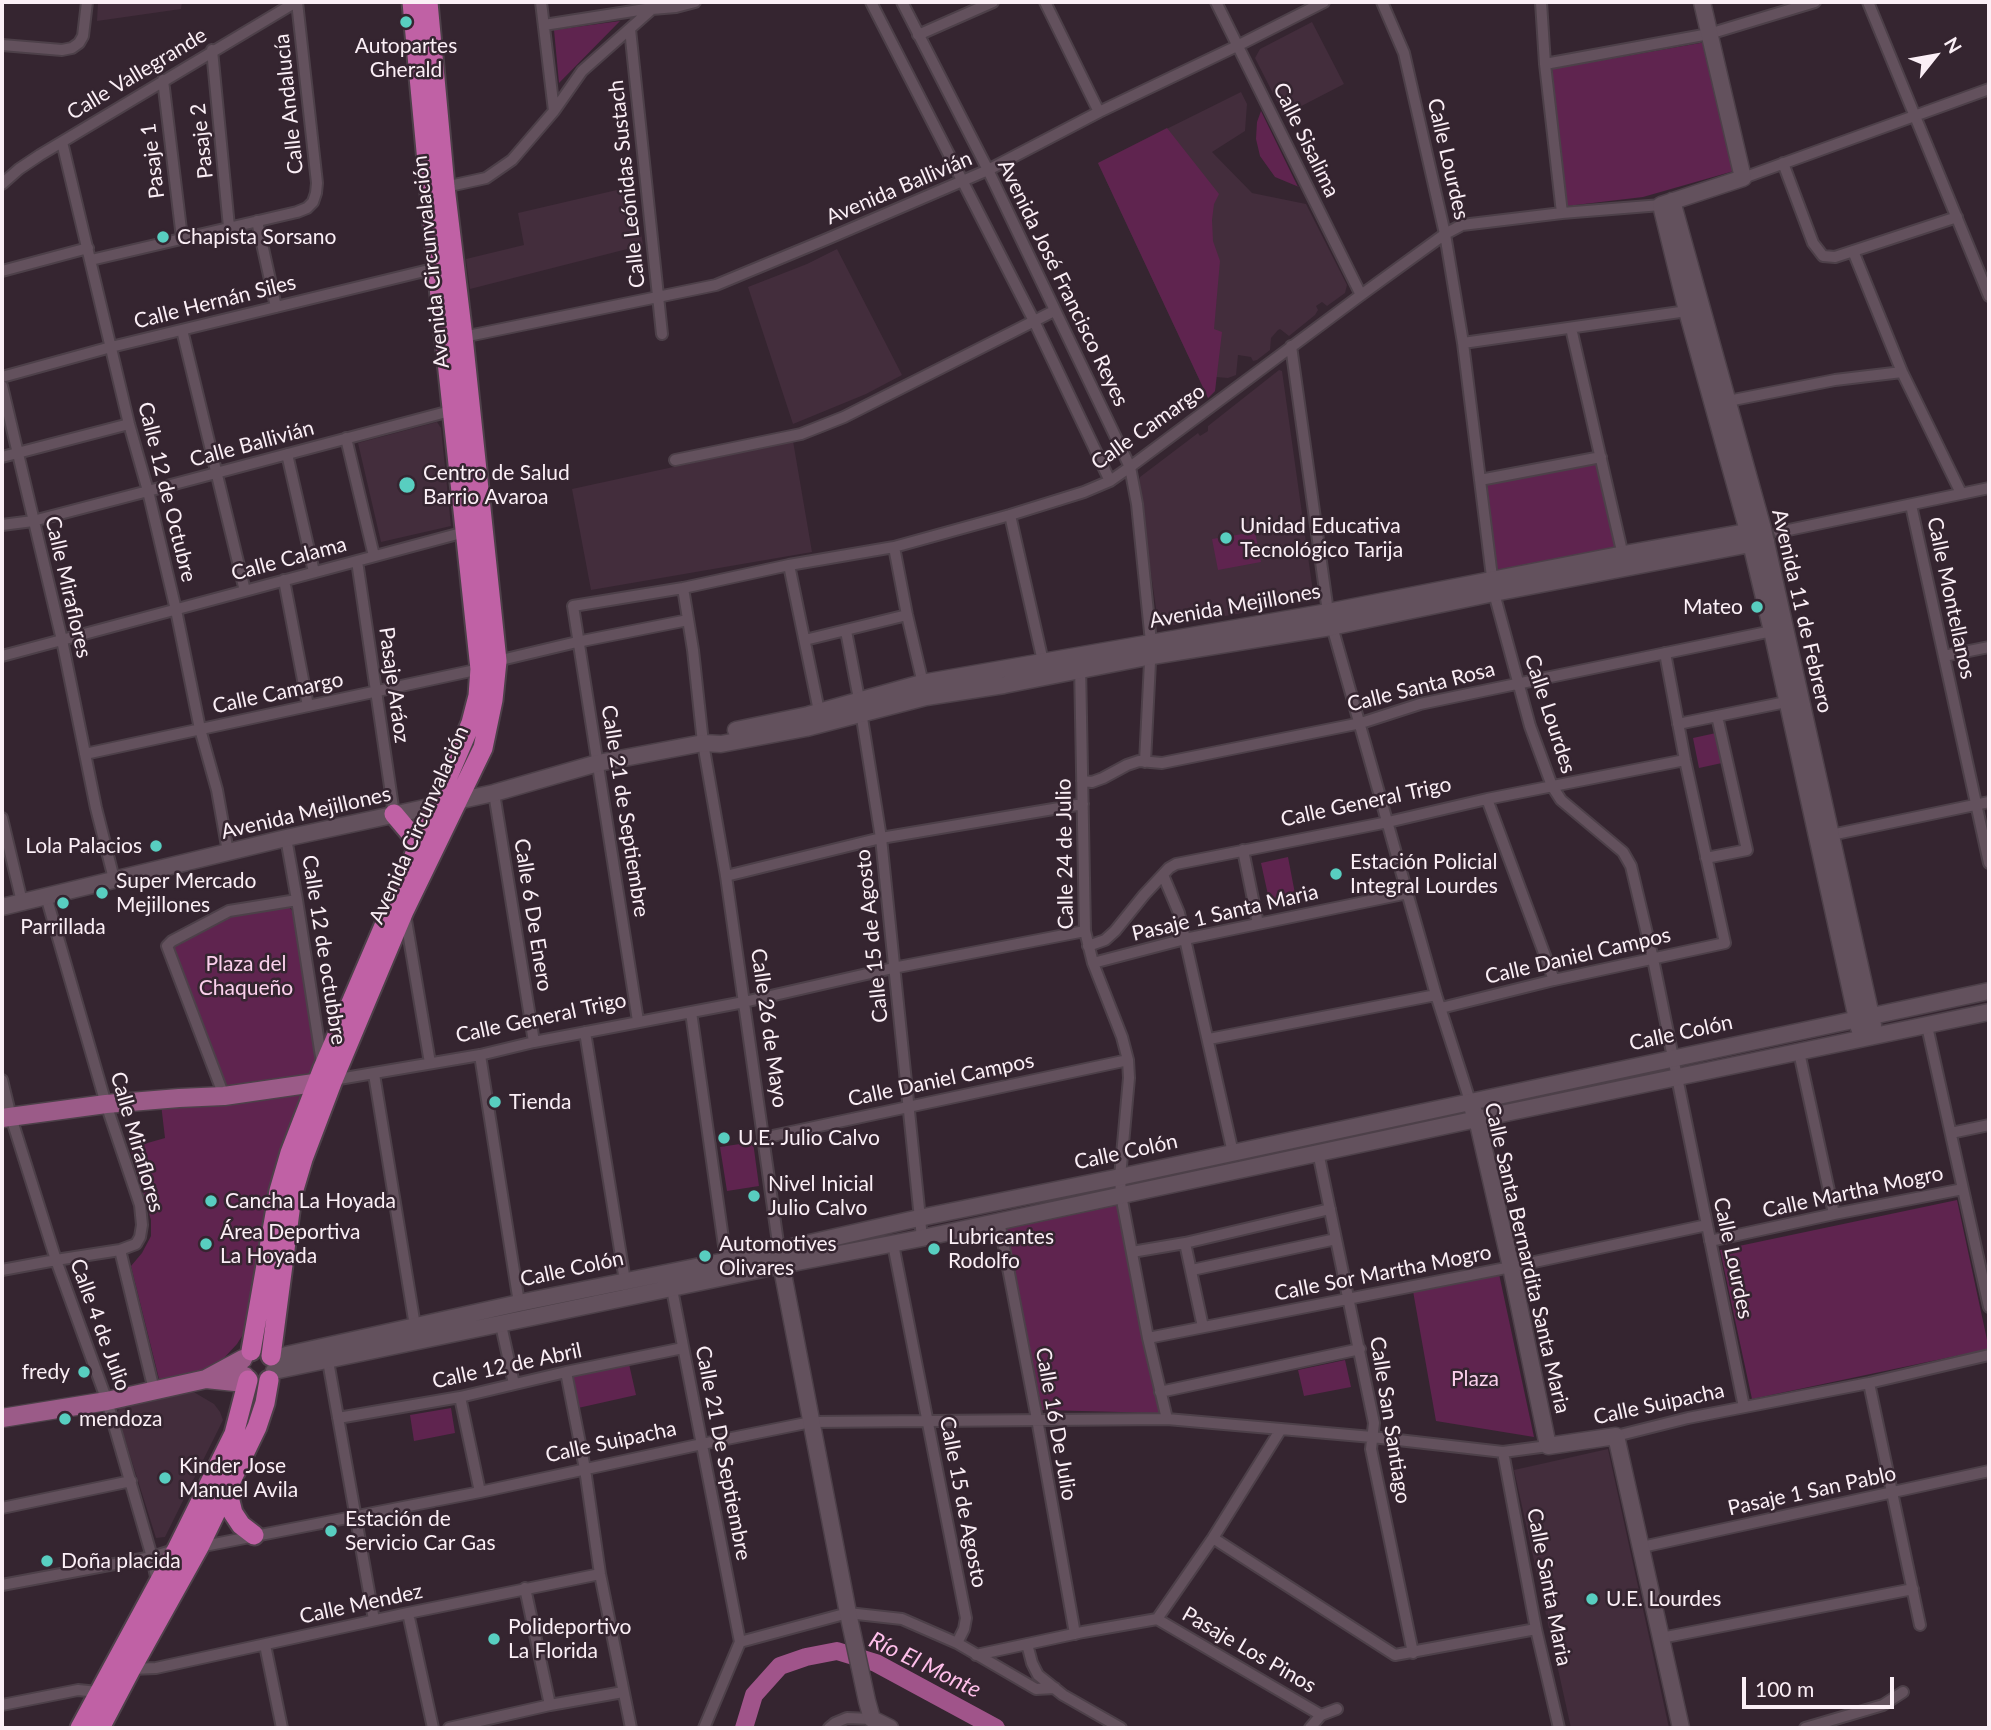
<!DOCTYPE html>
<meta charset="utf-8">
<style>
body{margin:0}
#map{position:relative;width:1991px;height:1730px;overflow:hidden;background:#352530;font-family:Lato,sans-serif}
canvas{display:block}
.frame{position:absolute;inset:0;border:4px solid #fbeff6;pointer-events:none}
.north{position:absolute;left:1900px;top:21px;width:70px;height:70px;-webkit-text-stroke:5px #352530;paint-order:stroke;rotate:59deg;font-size:19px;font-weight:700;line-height:28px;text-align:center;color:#fbeff6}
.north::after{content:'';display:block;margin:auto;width:24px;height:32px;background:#fbeff6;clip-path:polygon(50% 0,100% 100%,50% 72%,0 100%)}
.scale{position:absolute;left:1742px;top:1677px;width:152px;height:32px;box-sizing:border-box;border:4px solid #fbeff6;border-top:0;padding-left:9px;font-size:21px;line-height:24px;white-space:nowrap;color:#fbeff6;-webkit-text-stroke:5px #352530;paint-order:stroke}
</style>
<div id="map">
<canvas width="1991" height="1730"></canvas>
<div class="frame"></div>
<div class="north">N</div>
<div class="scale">100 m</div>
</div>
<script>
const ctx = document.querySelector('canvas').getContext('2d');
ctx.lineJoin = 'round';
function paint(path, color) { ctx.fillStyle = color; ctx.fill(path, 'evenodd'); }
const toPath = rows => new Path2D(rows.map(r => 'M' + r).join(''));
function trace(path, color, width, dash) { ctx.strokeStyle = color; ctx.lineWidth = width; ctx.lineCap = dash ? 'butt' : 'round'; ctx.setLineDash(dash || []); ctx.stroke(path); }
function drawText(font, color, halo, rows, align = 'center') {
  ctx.font = font + ' Lato,sans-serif'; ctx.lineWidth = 5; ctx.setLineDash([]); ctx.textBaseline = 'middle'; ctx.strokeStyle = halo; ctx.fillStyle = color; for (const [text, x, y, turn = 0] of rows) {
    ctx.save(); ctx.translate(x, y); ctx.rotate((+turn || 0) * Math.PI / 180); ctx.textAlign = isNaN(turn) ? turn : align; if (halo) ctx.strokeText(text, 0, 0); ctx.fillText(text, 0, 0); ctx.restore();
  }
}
paint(toPath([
 [98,2,182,2,181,9,97,21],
 [1312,22,1344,84,1284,115,1255,58,1260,49],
 [1241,92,1247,104,1245,131,1212,152,1252,193,1306,204,1347,285,1345,293,1327,306,1322,302,1316,306,1318,310,1315,315,1289,336,1280,329,1278,330,1271,338,1270,350,1257,360,1253,361,1251,357,1238,355,1236,375,1228,378,1216,377,1215,391,1208,398,1098,163],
 [634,186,643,245,470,289,466,259,524,245,518,213],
 [837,249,902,375,866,394,793,424,748,287,807,264],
 [1279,370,1282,371,1313,592,1310,601,1163,627,1158,622,1138,484,1140,477,1198,433,1200,436,1208,431,1208,426],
 [437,422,441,428,451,526,381,542,358,443],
 [793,441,812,552,591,590,572,489],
 [192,1391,214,1404,220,1412,223,1420,165,1537,156,1538,117,1414,120,1406],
 [1608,1449,1669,1728,1571,1728,1514,1470]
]), '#432d3c');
paint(toPath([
 [620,21,559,83,554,30],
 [1706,42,1734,171,1643,197,1567,206,1552,69],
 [1261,111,1298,187,1299,187,1275,177,1260,156,1256,139,1257,122],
 [1167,128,1219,194,1214,204,1212,220,1213,241,1220,261,1214,329,1222,332,1215,391,1208,398,1098,163],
 [1597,463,1618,549,1497,571,1487,484],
 [1255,532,1261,562,1218,570,1212,539],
 [1716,733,1722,763,1699,768,1693,738],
 [1288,857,1296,899,1270,904,1261,863],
 [281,907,289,907,294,913,317,1069,315,1076,234,1089,226,1086,173,948,227,917],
 [306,1088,249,1325,237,1344,223,1359,200,1373,160,1383,131,1266,142,1253,151,1236,151,1220,130,1148,165,1138,161,1104],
 [753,1142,759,1186,727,1191,720,1147],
 [1957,1200,1989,1349,1752,1399,1720,1250],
 [1116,1201,1159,1413,1042,1410,1006,1227],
 [1499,1274,1534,1437,1436,1421,1413,1291],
 [1345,1360,1351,1387,1304,1396,1298,1370],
 [629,1364,636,1395,578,1408,571,1377],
 [451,1408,455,1433,414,1441,410,1415]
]), '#5f244f');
trace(toPath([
 [744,1728,754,1695,780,1666,806,1657,837,1651,876,1663,996,1728]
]), '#a0548a', 18);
const street = toPath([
 [541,2,554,111],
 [871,2,1034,321,1110,481],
 [902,2,988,170,1130,467,1137,504,1151,642,1145,762],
 [1045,2,1099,112],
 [1216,2,1361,295],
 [1382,2,1404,53,1445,234,1463,343,1494,593,1530,726,1552,786,1561,800,1623,852,1631,866,1653,959,1744,1407],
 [1541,2,1545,64,1562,213],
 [1868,2,1989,296],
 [544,25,652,8],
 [630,29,662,334],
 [918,35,993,2],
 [2,45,62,50,72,48,79,43,83,36,87,2],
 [212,50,229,227],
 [1545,64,1709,34,1815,2],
 [163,80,182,238],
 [62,142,129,424,148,491,176,610,200,729,217,790,228,852],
 [1783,163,1813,243,1823,256,1835,257,1957,217],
 [1743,178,1989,89],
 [2,184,19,169,40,155,296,2],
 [445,187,486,178,512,160,554,111,582,71,652,9,676,7,695,2],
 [257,221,276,307],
 [1853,251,1902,372,1961,493],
 [91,260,297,212,307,208,313,202,316,193,317,183,297,2],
 [2,271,88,248],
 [1571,328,1624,560],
 [182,330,245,591],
 [463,337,716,285,827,239,988,170,1099,112,1239,45,1324,2],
 [1463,343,1687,311],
 [1291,346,1328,612,1436,995,1470,1101],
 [2,377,111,347,437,268],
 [2,386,62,640,96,808,114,879],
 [1728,401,1835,380,1902,372],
 [346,438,374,556],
 [287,454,314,572],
 [2,457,129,424],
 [675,460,801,434,844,417,1054,311],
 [1480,480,1601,457],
 [1911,505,1989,863],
 [1010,515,1044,666],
 [2,525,33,521,148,491,454,410],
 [1779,532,1989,488],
 [894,547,907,615,924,688],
 [357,561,394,814],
 [789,565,819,711],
 [284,580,308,706],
 [683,588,693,650,703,743,726,876,779,1250],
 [846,631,859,699,881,838,922,1238],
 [805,640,907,615],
 [2,656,465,532],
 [1944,656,1989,647],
 [497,661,577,642,688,620],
 [1080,664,1085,931,1093,963,1122,1037,1128,1060,1129,1078,1120,1177,1121,1195,1148,1338,1167,1419],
 [1678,724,1786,702],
 [85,754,480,669],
 [1082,781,1092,782,1103,778,1127,765,1139,761,1162,763,1361,723,1420,704,1772,631],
 [494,793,534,1042],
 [1487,799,1554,980],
 [2,818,22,902],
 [1831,835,1989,802],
 [286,838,297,900,322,1063],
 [1243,850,1258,924],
 [1706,858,1747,850,1717,716],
 [1163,875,1179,913,1185,939,1233,1153],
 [726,876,881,838,1083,804],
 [405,914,430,1063],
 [1088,946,1105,940,1115,931,1144,895,1169,868,1176,864,1388,822,1487,799,1685,760],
 [1093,963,1185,939,1408,893],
 [1441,1008,1554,980,1725,943,1685,760,1665,653],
 [691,1012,726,1260],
 [638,1021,573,606,683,588,789,565,894,547,1010,515,1084,492,1110,481,1130,467,1361,295,1445,234,1462,225,1562,213,1661,205],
 [1927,1026,1989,1307],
 [585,1032,625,1281],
 [1209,1039,1436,995],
 [1799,1052,1834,1214],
 [480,1055,519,1303],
 [374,1074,415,1326],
 [2,1080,11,1117,56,1260,107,1401,152,1557,157,1582],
 [333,1080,480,1055,534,1042,744,1002,893,968,1085,931],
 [224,1096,167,946,172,941,229,911,297,900],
 [1951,1133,1989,1125],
 [763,1138,1128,1060],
 [1318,1152,1374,1423,1371,1449,1413,1653],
 [999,1221,1037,1419,1075,1634],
 [1710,1241,1834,1214,1963,1189],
 [1185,1243,1203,1327],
 [893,1244,966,1618,964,1629,957,1643],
 [120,1250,154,1390],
 [1132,1252,1185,1243,1330,1209],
 [2,1270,56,1260,120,1250,136,1244,140,1237,142,1225,140,1205,106,1104,46,896],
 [1192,1270,1336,1239],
 [671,1284,740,1642],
 [501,1325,514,1384],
 [1148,1338,1511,1267,1707,1225],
 [328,1361,374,1620],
 [566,1372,585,1469,600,1574,631,1728],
 [1869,1383,1920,1625],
 [1160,1392,1360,1349],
 [460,1397,480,1492],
 [338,1418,460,1397,566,1372,683,1348],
 [1616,1436,1688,1418,1869,1383,1989,1355],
 [1503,1452,1536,1629,1559,1728],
 [2,1508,131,1481],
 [1213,1538,1395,1655,1536,1629],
 [199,1547,480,1492,702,1444,811,1422,1167,1419,1372,1437,1503,1452,1548,1446],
 [1642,1547,1989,1471],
 [2,1585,152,1557,177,1549],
 [525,1588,550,1705],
 [408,1613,433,1728],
 [1157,1619,1321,1715],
 [1661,1638,1913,1589],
 [1027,1644,1032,1663,1038,1675,1063,1695,1121,1728],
 [265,1645,282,1728],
 [976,1655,1083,1632,1157,1619,1213,1538,1281,1429],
 [131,1669,156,1668,408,1613,600,1574],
 [2,1705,78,1690,98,1692],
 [449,1728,550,1705,623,1692],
 [704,1728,740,1642,848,1613,902,1619,957,1643,1036,1689,1055,1688],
 [829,1728,835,1723,847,1718,872,1719],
 [1310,1728,1321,1715,1337,1709],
 [1805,1728,1883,1705,1903,1692]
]);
const secondary = toPath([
 [1702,2,1743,178,1661,205,1687,311,1748,531,1772,631,1859,1028],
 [1672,201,1763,529,1873,1025],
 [736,730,808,715,922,683,1328,612,1624,554,1763,529],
 [2,907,286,838,494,793,598,763,703,743,721,744,806,728,926,697,1004,685,1152,656,1331,627,1494,593,1766,541],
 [1473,1110,1477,1119,1511,1267,1548,1446,1616,1436,1681,1728],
 [780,1258,848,1613,867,1701,872,1719,890,1728],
 [274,1361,286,1355,519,1303,779,1250,919,1218,1120,1177,1989,991],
 [274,1371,782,1265,922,1238,1477,1119,1989,1012]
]);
const primary = toPath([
 [2,1118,106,1104,179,1098,224,1096,328,1081],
 [243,1359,206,1379,235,1382,245,1376],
 [2,1418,107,1401,206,1379]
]);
const highway = toPath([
 [394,814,410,833,417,847],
 [251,1351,279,1191,290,1153,323,1068,471,723,478,696,480,669,437,268,412,2],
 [271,1356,292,1196,303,1159,333,1080,404,911,483,748,493,700,497,661,463,337,445,187,428,2],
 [229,1485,230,1501,233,1513,241,1525,254,1535],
 [80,1728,177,1549,234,1434,248,1380],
 [100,1728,131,1669,199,1547,229,1485,257,1427,265,1403,269,1380]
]);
trace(street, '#4d4049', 14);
trace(secondary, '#4d4049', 19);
trace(primary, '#4d4049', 21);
trace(highway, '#4d4049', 23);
trace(street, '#63515d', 10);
trace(secondary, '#63515d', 16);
trace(primary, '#9b5b88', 18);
trace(highway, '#c061a5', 19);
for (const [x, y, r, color] of [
 [406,22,7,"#58cec0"],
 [163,237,7,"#58cec0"],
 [407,485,9,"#58cec0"],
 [1226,538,7,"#58cec0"],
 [1757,607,7,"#58cec0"],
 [156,846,7,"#58cec0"],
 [1336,874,7,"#58cec0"],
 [102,893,7,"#58cec0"],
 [63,903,7,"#58cec0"],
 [495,1102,7,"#58cec0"],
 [724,1138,7,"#58cec0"],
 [754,1196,7,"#58cec0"],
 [211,1201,7,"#58cec0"],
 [206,1244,7,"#58cec0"],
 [934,1249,7,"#58cec0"],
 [705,1256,7,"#58cec0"],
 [84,1372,7,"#58cec0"],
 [65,1419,7,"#58cec0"],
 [165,1478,7,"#58cec0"],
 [331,1531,7,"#58cec0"],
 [47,1561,7,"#58cec0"],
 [1592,1599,7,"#58cec0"],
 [494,1639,7,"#58cec0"]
]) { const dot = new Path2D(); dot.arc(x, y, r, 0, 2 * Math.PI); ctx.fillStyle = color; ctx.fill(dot); trace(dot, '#352530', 2.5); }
drawText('21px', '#fbeff6', '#352530', [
 ["Autopartes",406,46,"center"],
 ["Gherald",406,70,"center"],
 ["Chapista Sorsano",177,237],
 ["Centro de Salud",423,473],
 ["Barrio Avaroa",423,497],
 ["Unidad Educativa",1240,526],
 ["Tecnológico Tarija",1240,550],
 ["Mateo",1743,607,"right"],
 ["Lola Palacios",142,846,"right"],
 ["Estación Policial",1350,862],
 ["Integral Lourdes",1350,886],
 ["Super Mercado",116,881],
 ["Mejillones",116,905],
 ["Parrillada",63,927,"center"],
 ["Tienda",509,1102],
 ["U.E. Julio Calvo",738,1138],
 ["Nivel Inicial",768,1184],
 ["Julio Calvo",768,1208],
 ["Cancha La Hoyada",225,1201],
 ["Área Deportiva",220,1232],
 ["La Hoyada",220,1256],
 ["Lubricantes",948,1237],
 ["Rodolfo",948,1261],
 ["Automotives",719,1244],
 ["Olivares",719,1268],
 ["fredy",70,1372,"right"],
 ["mendoza",79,1419],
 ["Kinder Jose",179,1466],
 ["Manuel Avila",179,1490],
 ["Estación de",345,1519],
 ["Servicio Car Gas",345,1543],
 ["Doña placida",61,1561],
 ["U.E. Lourdes",1606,1599],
 ["Polideportivo",508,1627],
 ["La Florida",508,1651]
], 'left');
drawText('21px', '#fbeff6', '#352530', [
 ["Calle Vallegrande",137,74,-31],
 ["Calle Andalucía",289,104,-96],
 ["Calle Sisalima",1306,140,64],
 ["Pasaje 2",202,141,-96],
 ["Calle Lourdes",1448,159,77],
 ["Pasaje 1",153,161,-97],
 ["Calle Leónidas Sustach",627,184,-96],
 ["Avenida Ballivián",899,188,-23],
 ["Avenida Circunvalación",431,262,-96],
 ["Avenida José Francisco Reyes",1063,283,64],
 ["Calle Hernán Siles",215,302,-14],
 ["Calle Camargo",1148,427,-35],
 ["Calle Ballivián",252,444,-15],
 ["Calle 12 de Octubre",167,492,76],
 ["Calle Calama",289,559,-15],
 ["Calle Miraflores",68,587,77],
 ["Calle Montellanos",1951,598,78],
 ["Avenida Mejillones",1235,606,-10],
 ["Avenida 11 de Febrero",1802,611,77],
 ["Pasaje Aráoz",394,685,82],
 ["Calle Santa Rosa",1421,687,-14],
 ["Calle Camargo",278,693,-12],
 ["Calle Lourdes",1550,714,72],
 ["Calle General Trigo",1366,802,-12],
 ["Calle 21 de Septiembre",625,811,81],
 ["Avenida Mejillones",306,813,-13],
 ["Avenida Circunvalación",419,825,-66],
 ["Calle 24 de Julio",1065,854,-91],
 ["Pasaje 1 Santa Maria",1225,913,-13],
 ["Calle 6 De Enero",533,915,81],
 ["Calle 15 de Agosto",872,936,-96],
 ["Calle 12 de octubbre",324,950,81],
 ["Calle Daniel Campos",1578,956,-13],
 ["Calle General Trigo",541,1018,-12],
 ["Calle 26 de Mayo",769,1028,82],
 ["Calle Colón",1681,1033,-12],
 ["Calle Daniel Campos",941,1080,-12],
 ["Calle Miraflores",137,1142,74],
 ["Calle Colón",1126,1152,-12],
 ["Calle Martha Mogro",1853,1192,-12],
 ["Calle Santa Bernardita Santa Maria",1527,1258,77],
 ["Calle Lourdes",1733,1258,78],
 ["Calle Colón",572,1269,-12],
 ["Calle Sor Martha Mogro",1383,1273,-11],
 ["Calle 4 de Julio",100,1325,70],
 ["Calle 12 de Abril",507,1366,-12],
 ["Calle Suipacha",1659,1404,-12],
 ["Calle San Santiago",1390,1420,81],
 ["Calle 16 De Julio",1056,1424,80],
 ["Calle Suipacha",611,1442,-12],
 ["Calle 21 De Septiembre",723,1453,79],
 ["Pasaje 1 San Pablo",1812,1491,-12],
 ["Calle 15 de Agosto",963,1502,79],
 ["Calle Santa Maria",1549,1587,79],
 ["Calle Mendez",361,1604,-12],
 ["Pasaje Los Pinos",1249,1650,30]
]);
drawText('21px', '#fbd0ec', '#352530', [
 ["Plaza del",246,964],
 ["Chaqueño",246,988],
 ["Plaza",1475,1379]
]);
drawText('italic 23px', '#ffbfea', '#352530', [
 ["Río El Monte",925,1665,26]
]);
</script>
